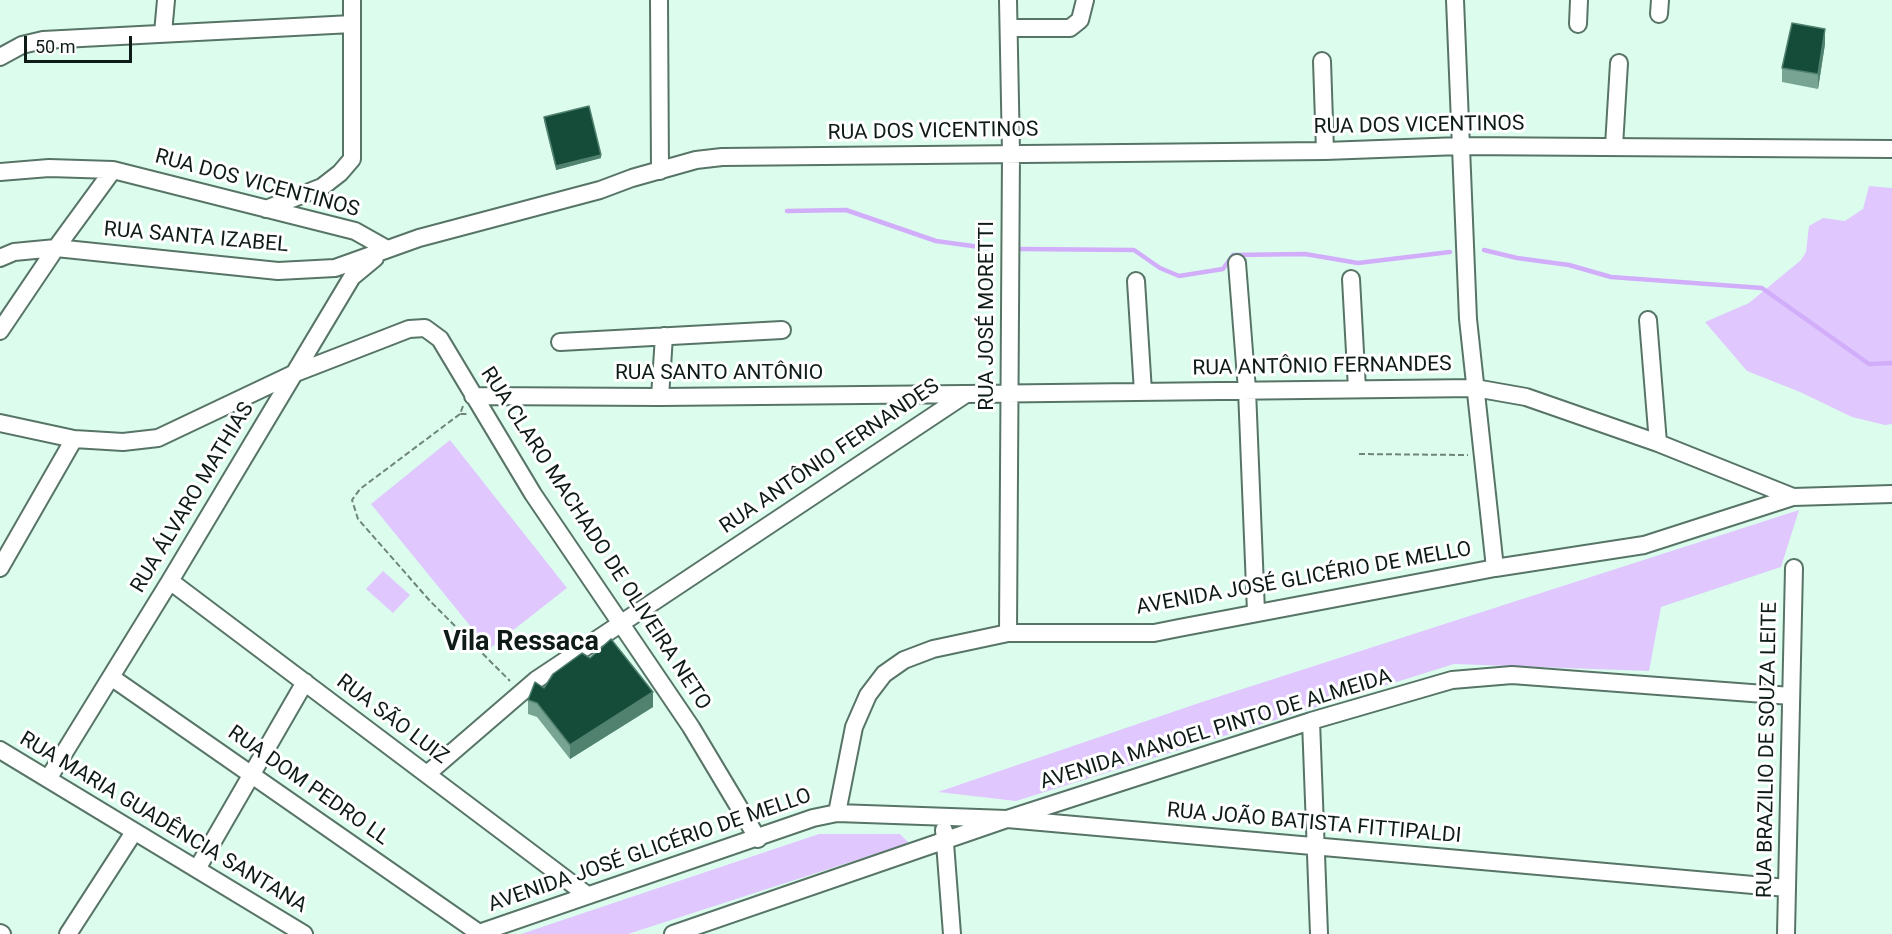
<!DOCTYPE html>
<meta charset="utf-8">
<style>
body{margin:0}
#map{position:relative;width:1892px;height:934px;overflow:hidden;background:#dcfdee;font-family:Roboto,sans-serif}
canvas{display:block}
.scale{position:absolute;left:24px;top:36px;width:108px;height:27px;box-sizing:border-box;border:3px solid #0f1b16;border-top:0;padding-left:8px;font-size:18px;line-height:21px;white-space:nowrap;color:#0f1b16;-webkit-text-stroke:4px #fff;paint-order:stroke}
</style>
<div id="map">
<canvas width="1892" height="934"></canvas>
<div class="scale">50 m</div>
</div>
<script>
const ctx = document.querySelector('canvas').getContext('2d');
ctx.lineJoin = 'round';
function paint(path, color) { ctx.fillStyle = color; ctx.fill(path, 'evenodd'); }
const toPath = rows => new Path2D(rows.map(r => 'M' + r).join(''));
function trace(path, color, width, dash) { ctx.strokeStyle = color; ctx.lineWidth = width; ctx.lineCap = dash ? 'butt' : 'round'; ctx.setLineDash(dash || []); ctx.stroke(path); }
function drawText(font, color, halo, rows, align = 'center') {
  ctx.font = font + ' Roboto,sans-serif'; ctx.lineWidth = 6; ctx.setLineDash([]); ctx.textBaseline = 'middle'; ctx.strokeStyle = halo; ctx.fillStyle = color; for (const [text, x, y, turn = 0] of rows) {
    ctx.save(); ctx.translate(x, y); ctx.rotate((+turn || 0) * Math.PI / 180); ctx.textAlign = isNaN(turn) ? turn : align; if (halo) ctx.strokeText(text, 0, 0); ctx.fillText(text, 0, 0); ctx.restore();
  }
}
paint(toPath([
 [1869,186,1892,188,1892,424,1885,425,1852,417,1800,392,1747,371,1705,322,1749,303,1801,260,1806,252,1809,226,1823,218,1845,221,1863,209],
 [450,440,567,588,489,649,371,504],
 [1799,510,1781,567,1661,607,1649,671,1454,664,1016,801,938,792,1202,702],
 [383,571,410,595,393,613,366,589],
 [819,834,900,834,909,843,628,934,521,934]
]), '#e0c7fe');
trace(toPath([
 [787,211,846,210,936,241,987,248],
 [1020,249,1134,250,1160,268,1179,276,1223,269,1233,255,1305,254,1358,263,1450,252],
 [1484,250,1517,258,1569,265,1611,277,1762,288,1869,364,1892,363]
]), '#d1adfa', 4.5);
const minor = toPath([
 [659,0,660,171],
 [1455,0,1468,319,1495,568],
 [1659,14,1660,0],
 [1578,24,1579,0],
 [1009,28,1070,28,1080,20,1085,0],
 [163,33,166,0],
 [0,57,22,45,43,40,352,24],
 [1322,61,1325,151],
 [1614,146,1619,63],
 [0,172,49,168,113,170,355,231,387,249],
 [266,209,322,187,340,173,352,159,352,0],
 [0,258,14,252,56,248,278,271,335,268,419,238,600,190,632,178,696,160,722,157,1325,151,1460,146,1892,149],
 [1237,263,1247,390,1256,612],
 [1351,279,1357,389],
 [1136,281,1143,392],
 [1648,320,1658,443],
 [0,331,56,248,113,170],
 [560,342,782,330],
 [473,396,660,397,965,394],
 [660,397,664,336],
 [0,423,74,439,123,442,158,438,293,374,409,329,425,328,440,339,533,494,691,727,758,839],
 [0,568,74,439],
 [170,581,587,895],
 [1008,633,1011,153,1008,0],
 [111,677,479,933],
 [1311,721,1319,934],
 [0,750,304,934],
 [427,774,536,680,966,394,1475,388,1526,397,1658,443,1793,497,1892,494],
 [48,779,170,581,352,277,375,258],
 [837,813,854,727,868,695,884,674,904,660,933,649,1008,633,1154,633,1179,628,1495,568,1644,545,1793,497],
 [944,830,952,934],
 [197,869,305,682],
 [0,933,2,934],
 [68,934,134,832],
 [476,934,813,818,837,813,1007,819,1787,888],
 [673,934,1007,819,1311,721,1452,680,1512,675,1791,696],
 [1786,934,1794,568]
]);
trace(minor, '#577467', 20);
trace(toPath([
 [463,406,460,414,468,414],
 [460,414,360,489,352,500,358,519,430,601,510,681],
 [1359,454,1468,455]
]), '#6f857b', 2, [6, 3]);
trace(minor, '#fff', 16);
paint(toPath([
 [1825,44,1818,89,1782,82,1782,68],
 [544,117,601,158,556,170,544,121],
 [544,688,653,707,570,759,537,717,528,714,528,700]
]), '#78a494');
paint(toPath([
 [1825,29,1825,44,1818,89,1818,74],
 [601,155,601,158,556,170,556,166],
 [653,692,653,707,570,759,570,745]
]), '#51816f');
const building = toPath([
 [1792,23,1825,29,1818,74,1782,68,1792,23],
 [589,106,601,155,556,166,544,117,589,106],
 [611,639,653,692,570,745,537,703,528,700,535,682,544,688,553,674,582,653,590,658,611,639]
]);
paint(building, '#154c39');
trace(building, '#51816f', 1.5);
drawText('21px', '#0f1b16', '#fff', [
 ["RUA DOS VICENTINOS",1419,126,-1],
 ["RUA DOS VICENTINOS",933,132,-1],
 ["RUA DOS VICENTINOS",257,184,15],
 ["RUA SANTA IZABEL",196,238,5],
 ["RUA JOSÉ MORETTI",988,316,-90],
 ["RUA ANTÔNIO FERNANDES",1322,367,-1],
 ["RUA SANTO ANTÔNIO",719,374],
 ["RUA ANTÔNIO FERNANDES",830,457,-34],
 ["RUA ÁLVARO MATHIAS",193,498,-59],
 ["RUA CLARO MACHADO DE OLIVEIRA NETO",595,539,57],
 ["AVENIDA JOSÉ GLICÉRIO DE MELLO",1304,579,-10],
 ["RUA SÃO LUIZ",392,720,37],
 ["AVENIDA MANOEL PINTO DE ALMEIDA",1216,730,-17],
 ["RUA BRAZILIO DE SOUZA LEITE",1768,750,-89],
 ["RUA DOM PEDRO LL",308,786,35],
 ["RUA MARIA GUADÊNCIA SANTANA",163,823,31],
 ["RUA JOÃO BATISTA FITTIPALDI",1314,824,5],
 ["AVENIDA JOSÉ GLICÉRIO DE MELLO",650,851,-19]
]);
drawText('bold 27px', '#0f1b16', '#fff', [
 ["Vila Ressaca",521,643]
]);
</script>
